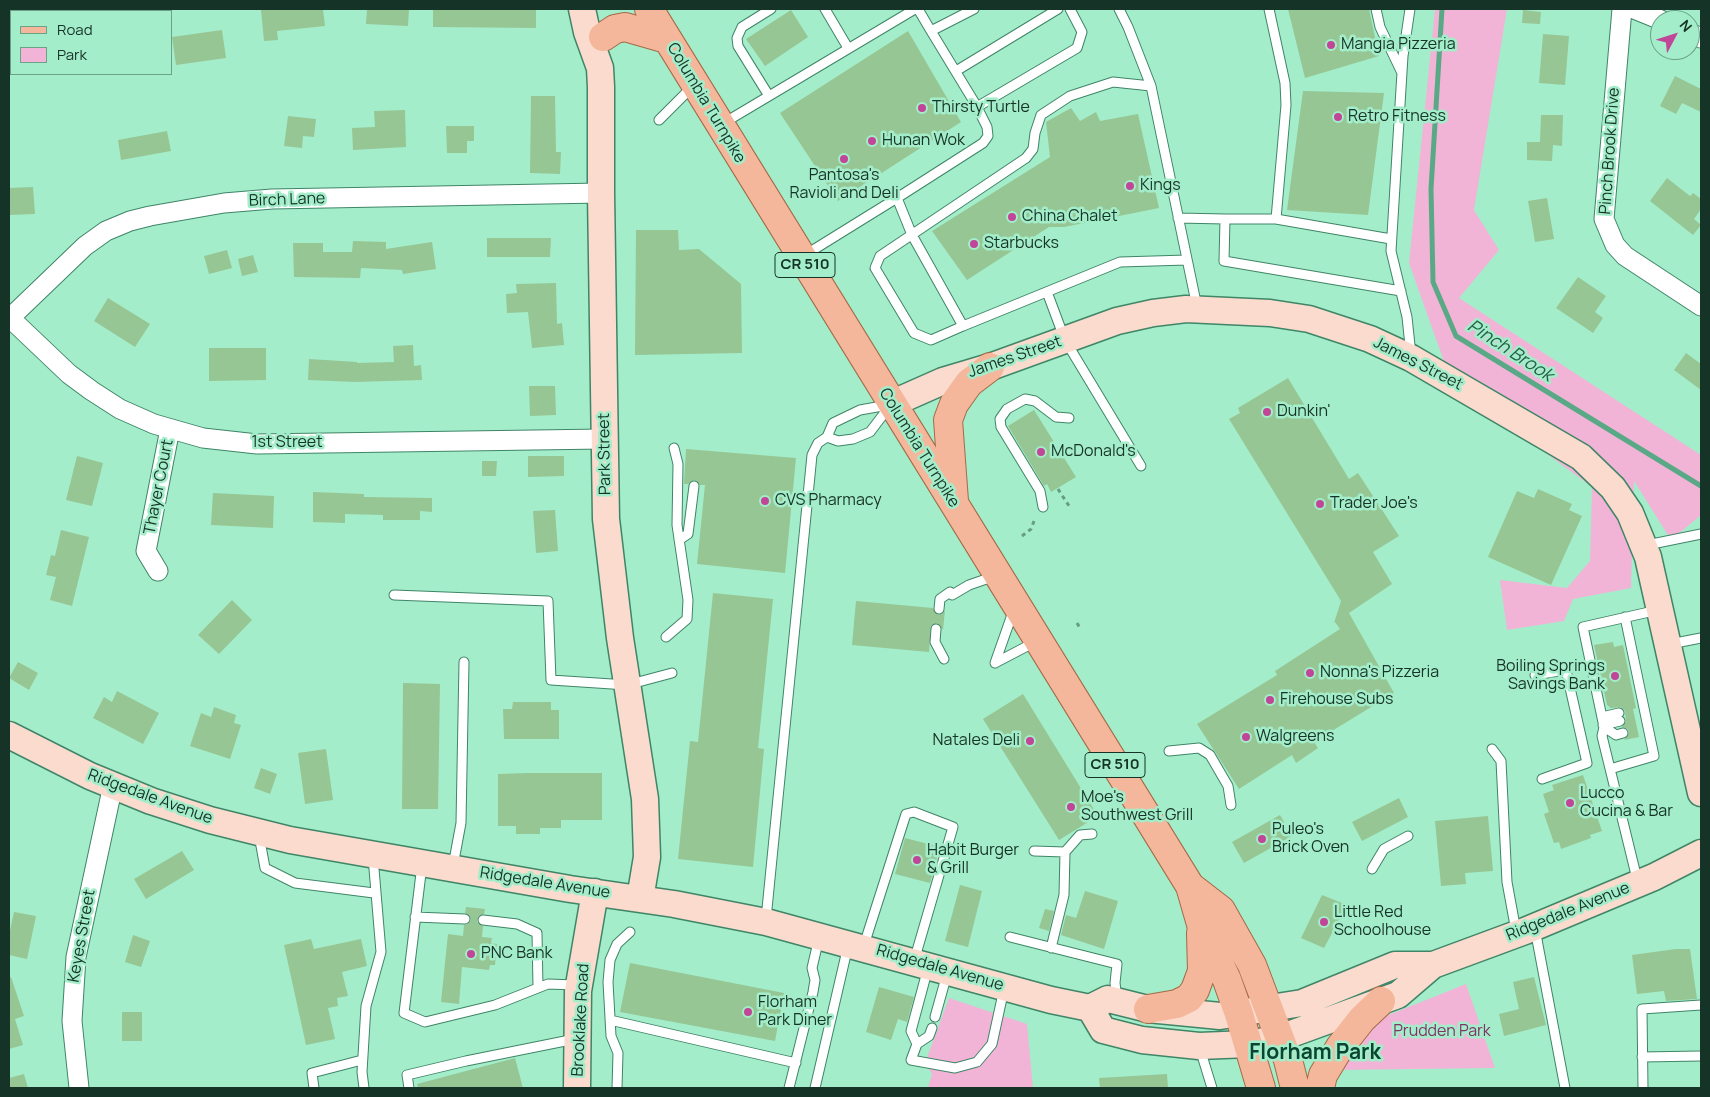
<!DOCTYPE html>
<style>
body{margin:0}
#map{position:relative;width:1710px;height:1097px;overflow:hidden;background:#a4edca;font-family:Manrope,sans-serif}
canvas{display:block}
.frame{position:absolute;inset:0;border:10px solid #153326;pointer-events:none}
.legend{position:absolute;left:10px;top:10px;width:162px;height:65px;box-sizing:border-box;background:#a4edca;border:1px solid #6ba388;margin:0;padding:6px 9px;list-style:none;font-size:15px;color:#153326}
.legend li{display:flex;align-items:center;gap:10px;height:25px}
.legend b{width:25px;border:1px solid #6ba388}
.north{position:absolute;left:1650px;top:10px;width:50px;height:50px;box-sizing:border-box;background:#a4edca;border:1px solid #6ba388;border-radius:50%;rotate:50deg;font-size:14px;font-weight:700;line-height:20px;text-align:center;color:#153326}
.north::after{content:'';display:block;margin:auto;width:18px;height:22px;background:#c14697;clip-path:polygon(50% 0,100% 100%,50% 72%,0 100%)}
</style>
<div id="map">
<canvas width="1710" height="1097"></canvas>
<div class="frame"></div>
<ul class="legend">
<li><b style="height:6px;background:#f5b79b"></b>Road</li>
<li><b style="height:14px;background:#f1b4d7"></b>Park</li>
</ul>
<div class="north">N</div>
</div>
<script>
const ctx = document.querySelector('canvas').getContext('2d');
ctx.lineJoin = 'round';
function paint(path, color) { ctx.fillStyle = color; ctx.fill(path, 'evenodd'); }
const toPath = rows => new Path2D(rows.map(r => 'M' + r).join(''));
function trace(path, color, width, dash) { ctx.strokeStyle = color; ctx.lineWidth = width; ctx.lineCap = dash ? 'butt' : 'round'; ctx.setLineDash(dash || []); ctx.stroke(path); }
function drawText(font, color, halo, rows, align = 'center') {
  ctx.font = font + ' Manrope,sans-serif'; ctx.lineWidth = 5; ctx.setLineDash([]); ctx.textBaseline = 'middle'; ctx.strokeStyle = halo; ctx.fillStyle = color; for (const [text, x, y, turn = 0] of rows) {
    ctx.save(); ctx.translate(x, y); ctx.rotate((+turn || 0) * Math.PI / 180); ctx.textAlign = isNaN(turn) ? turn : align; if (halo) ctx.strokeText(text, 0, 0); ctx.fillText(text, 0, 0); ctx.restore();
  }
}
paint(toPath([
 [1435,9,1507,9,1474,210,1499,250,1459,298,1701,455,1701,515,1671,540,1634,481,1631,588,1573,599,1564,621,1507,630,1500,580,1567,588,1590,561,1592,487,1452,384,1409,263],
 [1466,984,1495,1068,1335,1070,1366,1028,1386,1016],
 [949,998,1027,1024,1033,1088,928,1088,932,1074,925,1063]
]), '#f1b4d7');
trace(toPath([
 [1442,9,1431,189,1433,282,1456,336,1701,486]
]), '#5aa986', 5);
paint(toPath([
 [274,9,323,9,325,26,277,31,278,40,264,41,261,10],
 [367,9,409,9,408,26,366,24],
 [433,9,536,9,536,28,433,27],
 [1288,9,1369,9,1379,56,1305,78],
 [791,10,808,37,765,66,746,39],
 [1523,10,1541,12,1540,24,1522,23],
 [222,30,226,58,176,65,172,37],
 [908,31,961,122,838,201,780,113],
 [1543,34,1569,36,1565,85,1539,83],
 [1675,76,1701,89,1701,112,1682,103,1676,114,1660,106],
 [1303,91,1384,93,1368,215,1287,210],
 [531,96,555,96,556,152,561,152,560,174,530,173],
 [1071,108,1080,121,1096,112,1100,121,1138,114,1159,208,1064,227,1049,227,967,280,932,231,1050,157,1046,122],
 [405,110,406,147,353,150,352,128,375,127,374,111],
 [1541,115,1563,115,1562,146,1553,145,1552,161,1527,160,1527,142,1540,142],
 [288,116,316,119,314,137,303,136,302,148,284,146],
 [446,126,474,126,474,141,467,141,467,153,447,153],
 [167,131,171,151,121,160,118,140],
 [1667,178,1690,196,1693,193,1701,199,1701,209,1694,219,1701,225,1693,235,1650,201],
 [33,187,35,214,9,215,9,188],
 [1547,198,1554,239,1535,242,1528,201],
 [636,230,678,230,679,250,699,249,741,284,742,353,635,355],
 [487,238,551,238,550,257,487,257],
 [353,241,386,242,386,249,432,242,436,269,403,274,402,270,361,268,360,278,294,277,293,243,323,243,323,252,352,252],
 [227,250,232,268,209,274,204,256],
 [253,255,258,272,242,276,238,259],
 [1578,277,1606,296,1595,312,1603,318,1593,333,1556,308],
 [556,283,557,324,562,323,564,345,532,348,528,312,507,313,506,294,517,293,516,284],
 [108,298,150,324,135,347,94,321],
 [413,345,414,366,421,365,422,380,355,382,308,380,309,359,357,362,357,363,394,362,393,346],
 [209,348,266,348,266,380,209,381],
 [1686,353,1701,364,1701,390,1674,370],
 [1288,378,1349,479,1358,473,1399,536,1373,552,1392,584,1349,613,1394,693,1314,742,1318,748,1296,763,1292,755,1239,789,1197,724,1277,675,1275,671,1340,629,1335,622,1334,623,1341,601,1229,419,1240,413,1238,408],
 [529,386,555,386,556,415,530,416],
 [1034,410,1076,477,1051,492,1047,484,1044,486,1008,426],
 [686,449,796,458,785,573,697,564,705,485,700,485,694,480,688,484,684,484],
 [77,456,103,463,92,506,66,500],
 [528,456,564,456,564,476,528,477],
 [482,461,497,461,496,476,482,476],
 [1538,489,1572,504,1569,510,1582,516,1551,585,1488,557,1517,491,1534,498],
 [313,492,364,494,364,497,432,498,432,512,420,511,420,520,383,520,383,515,345,514,345,523,313,522],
 [213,493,274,496,273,528,211,525],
 [555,510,558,551,536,553,533,511],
 [61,530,89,537,72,606,50,600,56,577,46,575,51,555,55,556],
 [713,593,773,599,758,748,764,749,753,867,678,859,690,741,698,742],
 [232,600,252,620,219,654,198,635],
 [856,601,933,608,938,615,942,614,945,610,943,630,937,623,931,626,929,652,852,645],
 [1613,642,1614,647,1623,645,1636,708,1633,709,1639,737,1624,740,1629,734,1628,729,1622,727,1626,722,1625,711,1621,707,1611,708,1607,705,1594,645],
 [18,662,38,673,29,690,9,678],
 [403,683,440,684,438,809,402,809],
 [117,691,159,713,143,744,93,718,104,697,112,702],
 [1023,694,1098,816,1059,840,983,719],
 [513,702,551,702,551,710,559,710,559,739,504,739,503,709,512,709],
 [214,707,236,715,234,723,241,725,230,759,190,746,201,713,211,717],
 [326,749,333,800,305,804,298,753],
 [261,768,277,774,270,794,254,788],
 [527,773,602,773,602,820,561,820,561,828,540,828,540,834,516,834,516,826,498,826,498,774],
 [1583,775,1602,831,1590,835,1591,838,1561,849,1559,842,1554,843,1544,814,1549,812,1543,794,1554,790,1552,785],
 [1399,798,1408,817,1362,841,1352,822],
 [1280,815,1292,836,1244,863,1232,842],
 [1488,816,1493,871,1465,873,1466,884,1441,886,1435,821],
 [905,838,940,847,930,883,895,874],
 [182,851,194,870,146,899,134,879],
 [960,885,982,891,968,947,945,941],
 [1085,891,1118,901,1104,949,1061,935,1066,915,1076,918],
 [1322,895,1347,905,1324,948,1301,938],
 [466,907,485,909,484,914,478,917,477,922,483,926,482,937,492,938,491,943,497,944,495,965,490,965,489,970,462,967,459,1004,441,1002,448,934,463,936,464,925,468,924,471,920,470,916,465,913],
 [1045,909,1054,911,1049,931,1039,928],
 [14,912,36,916,27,959,9,955,9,935],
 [133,935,150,941,141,967,125,962],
 [311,939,314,949,361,939,367,966,342,972,348,996,337,998,338,1006,328,1008,335,1039,306,1045,284,945],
 [1676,949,1690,949,1697,999,1666,1001,1664,991,1637,994,1632,955],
 [630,963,784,993,775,1041,620,1012],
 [11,977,24,1016,15,1019,23,1045,9,1049,9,978],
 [1534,977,1546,1025,1504,1036,1499,1014,1519,1009,1513,982],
 [879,987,914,997,907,1022,898,1019,891,1040,866,1032],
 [122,1012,142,1012,142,1041,122,1041],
 [515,1058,523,1088,418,1088,417,1084],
 [24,1074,28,1088,9,1088,9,1078],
 [1167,1074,1168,1088,1100,1088,1099,1078]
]), '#96c694');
const lane = toPath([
 [825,9,848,48],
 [918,9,931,31,974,9],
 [1119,9,1128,27,1151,86,1197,307],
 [1269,9,1285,83,1286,105,1276,219],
 [1376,9,1380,27,1401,71],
 [1410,9,1403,56,1391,251,1407,317,1411,355],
 [956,71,1058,9],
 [769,96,738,46,737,38,742,27,771,9],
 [977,107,1077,48,1082,32,1070,9],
 [659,120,693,86],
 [722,124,915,9],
 [897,198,983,143,988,136,987,127,976,105,931,31],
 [1178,218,1225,219],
 [1391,239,1276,219,1225,219,1224,261,1401,291],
 [805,255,897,198,912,235,963,326,1120,262,1187,260],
 [1047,292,1065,340,1141,466],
 [963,326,931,340,914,333,875,268,880,256,1026,158,1033,149,1035,133,1041,115,1070,96,1113,82,1151,86],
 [827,437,838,441,853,439,870,432,889,407],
 [1043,507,1040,491,1001,427,1000,419,1007,409,1025,399,1035,401,1056,417,1069,418],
 [679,540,688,534,694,486],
 [1647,545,1701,534],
 [394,595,548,601,551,680,627,685,672,673],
 [952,595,969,585,995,576],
 [939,609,940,599,950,592],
 [936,629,935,642,944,659],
 [666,637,687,619,688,600,677,525,678,464,674,448],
 [1670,644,1701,638],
 [995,663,1014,609],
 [995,663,1037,641],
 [1535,675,1566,670,1587,763,1542,779],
 [1602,717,1619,713],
 [1603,725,1620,721],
 [1604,727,1616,735,1623,733],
 [1492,749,1501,761,1507,882,1516,931],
 [1169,751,1199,748,1210,755,1228,786,1231,805],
 [1610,769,1654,756,1625,617],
 [259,835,265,868,295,883,374,893],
 [1034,851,1065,852,1080,835,1092,834],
 [422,865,404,1013,425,1022,495,1005,548,984,576,985],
 [453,866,461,823,464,662],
 [1372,869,1384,849,1408,836],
 [1638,883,1602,736,1604,727,1583,627,1658,610],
 [415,917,465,919],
 [766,919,812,455,818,443,827,437,833,423,860,410,888,405],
 [483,920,517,924,537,933,538,988],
 [1535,929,1565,1088],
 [1010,937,1117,964,1115,983,1117,999],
 [864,945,906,814,914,812,953,827,914,961],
 [1051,948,1064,895,1065,852],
 [935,1017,947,974],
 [610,1020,796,1063],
 [932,1028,929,1036,917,1044,911,1060,955,1068,977,1062,992,1044,1004,989],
 [917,1044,911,1031,928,968],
 [1200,1049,1212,1088],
 [1642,1057,1701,1056],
 [314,1088,312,1073,362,1060],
 [364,1088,362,1072,366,1006,381,952,373,857],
 [409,1088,407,1075,466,1061,575,1039],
 [617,1088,618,1053,611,1036,608,982,610,960,617,944,630,932],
 [789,1088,813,992,815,980,812,968,819,938],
 [815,1088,848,946],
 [1643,1088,1642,1009,1701,1005]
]);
const street = toPath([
 [1622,9,1604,219,1615,245,1625,256,1701,306],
 [1634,9,1661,20],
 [1690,33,1701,38],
 [9,317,69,374,92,391,120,409,154,424,203,438,257,444,604,439],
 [10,318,85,246,106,231,130,221,150,216,224,203,272,199,601,193],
 [158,571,146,551,170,429],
 [79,1088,72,1021,76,957,113,785]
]);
const secondary = toPath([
 [582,9,587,32,600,68,601,87,601,193,606,519,620,638,645,799,647,857,640,899],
 [891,404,943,381,990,367,1117,321,1153,313,1186,309,1270,313,1309,319,1370,339,1411,358,1581,457,1613,488,1630,513,1648,557,1701,793],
 [9,735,90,776,151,801,210,820,290,840,570,889,674,904,766,922,1051,1000,1090,1008,1108,999,1148,1009,1220,1016,1302,1003,1395,965,1433,965,1525,931,1654,877,1701,853],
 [1090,1008,1103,1030,1142,1040,1199,1046,1249,1044,1280,1038,1398,995,1433,965],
 [577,1088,578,991,595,892]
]);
const primary = toPath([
 [649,9,1190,886,1201,924,1227,980,1239,1014,1261,1088],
 [603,37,615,29,625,27,667,39],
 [954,501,948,420,954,404,969,383,990,367],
 [1190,886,1221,910,1252,965,1288,1060,1295,1088],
 [1148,1009,1177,1004,1189,998,1195,990,1202,971,1201,933],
 [1320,1088,1323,1075,1340,1047,1362,1019,1381,1001]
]);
trace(lane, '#3f8567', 11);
trace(street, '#3f8567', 21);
trace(secondary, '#3f8567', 29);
trace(primary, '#a26a47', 30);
trace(toPath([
 [1058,489,1071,509],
 [1022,536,1031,529,1034,521],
 [1077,623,1080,628]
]), '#669d83', 3, [4, 4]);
trace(lane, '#fff', 9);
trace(street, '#fff', 19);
trace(secondary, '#fadbcd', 26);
trace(primary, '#f5b79b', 28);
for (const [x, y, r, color] of [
 [1331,45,5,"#c14697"],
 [922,108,5,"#c14697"],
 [1338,117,5,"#c14697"],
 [872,141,5,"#c14697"],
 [844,159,5,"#c14697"],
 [1130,186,5,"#c14697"],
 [1012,217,5,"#c14697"],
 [974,244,5,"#c14697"],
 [1267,412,5,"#c14697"],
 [1041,452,5,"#c14697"],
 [765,501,5,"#c14697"],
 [1320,504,5,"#c14697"],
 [1310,673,5,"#c14697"],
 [1615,676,5,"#c14697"],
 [1270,700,5,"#c14697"],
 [1246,737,5,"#c14697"],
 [1030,741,5,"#c14697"],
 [1570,803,5,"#c14697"],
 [1071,807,5,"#c14697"],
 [1262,839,5,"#c14697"],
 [917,860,5,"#c14697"],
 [1324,922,5,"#c14697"],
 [471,954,5,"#c14697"],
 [748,1012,5,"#c14697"]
]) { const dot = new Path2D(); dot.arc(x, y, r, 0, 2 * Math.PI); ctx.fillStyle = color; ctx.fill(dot); trace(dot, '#a4edca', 2); }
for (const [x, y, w] of [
 [805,265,60],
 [1115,765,60]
]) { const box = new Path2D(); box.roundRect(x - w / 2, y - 12.5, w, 25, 4); ctx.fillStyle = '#a4edca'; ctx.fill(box); trace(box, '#153326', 1); }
drawText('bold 15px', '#153326', null, [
 ["CR 510",805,265],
 ["CR 510",1115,765]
]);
drawText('16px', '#153326', '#a4edca', [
 ["Mangia Pizzeria",1341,45],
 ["Thirsty Turtle",932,108],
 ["Retro Fitness",1348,117],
 ["Hunan Wok",882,141],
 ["Pantosa's",844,176,"center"],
 ["Ravioli and Deli",844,194,"center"],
 ["Kings",1140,186],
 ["China Chalet",1022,217],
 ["Starbucks",984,244],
 ["Dunkin'",1277,412],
 ["McDonald's",1051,452],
 ["CVS Pharmacy",775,501],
 ["Trader Joe's",1330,504],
 ["Boiling Springs",1605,667,"right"],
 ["Savings Bank",1605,685,"right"],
 ["Nonna's Pizzeria",1320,673],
 ["Firehouse Subs",1280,700],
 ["Walgreens",1256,737],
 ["Natales Deli",1020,741,"right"],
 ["Lucco",1580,794],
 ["Cucina & Bar",1580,812],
 ["Moe's",1081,798],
 ["Southwest Grill",1081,816],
 ["Puleo's",1272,830],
 ["Brick Oven",1272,848],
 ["Habit Burger",927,851],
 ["& Grill",927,869],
 ["Little Red",1334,913],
 ["Schoolhouse",1334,931],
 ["PNC Bank",481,954],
 ["Florham",758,1003],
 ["Park Diner",758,1021]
], 'left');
drawText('16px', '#153326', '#a4edca', [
 ["Columbia Turnpike",706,103,59],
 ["Pinch Brook Drive",1610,151,-86],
 ["Birch Lane",287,200,-2],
 ["James Street",1015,357,-19],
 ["James Street",1418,364,27],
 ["1st Street",287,443],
 ["Columbia Turnpike",919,448,58],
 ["Park Street",605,454,-91],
 ["Thayer Court",159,487,-79],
 ["Ridgedale Avenue",150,797,20],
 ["Ridgedale Avenue",545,883,9],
 ["Ridgedale Avenue",1568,912,-22],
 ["Keyes Street",82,936,-80],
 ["Ridgedale Avenue",940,968,16],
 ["Brooklake Road",581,1020,-87]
]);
drawText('16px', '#823467', '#a4edca', [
 ["Prudden Park",1442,1032]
]);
drawText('italic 18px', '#246148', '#a4edca', [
 ["Pinch Brook",1510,351,33]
]);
drawText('bold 21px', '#094530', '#a4edca', [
 ["Florham Park",1315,1053]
]);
</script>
